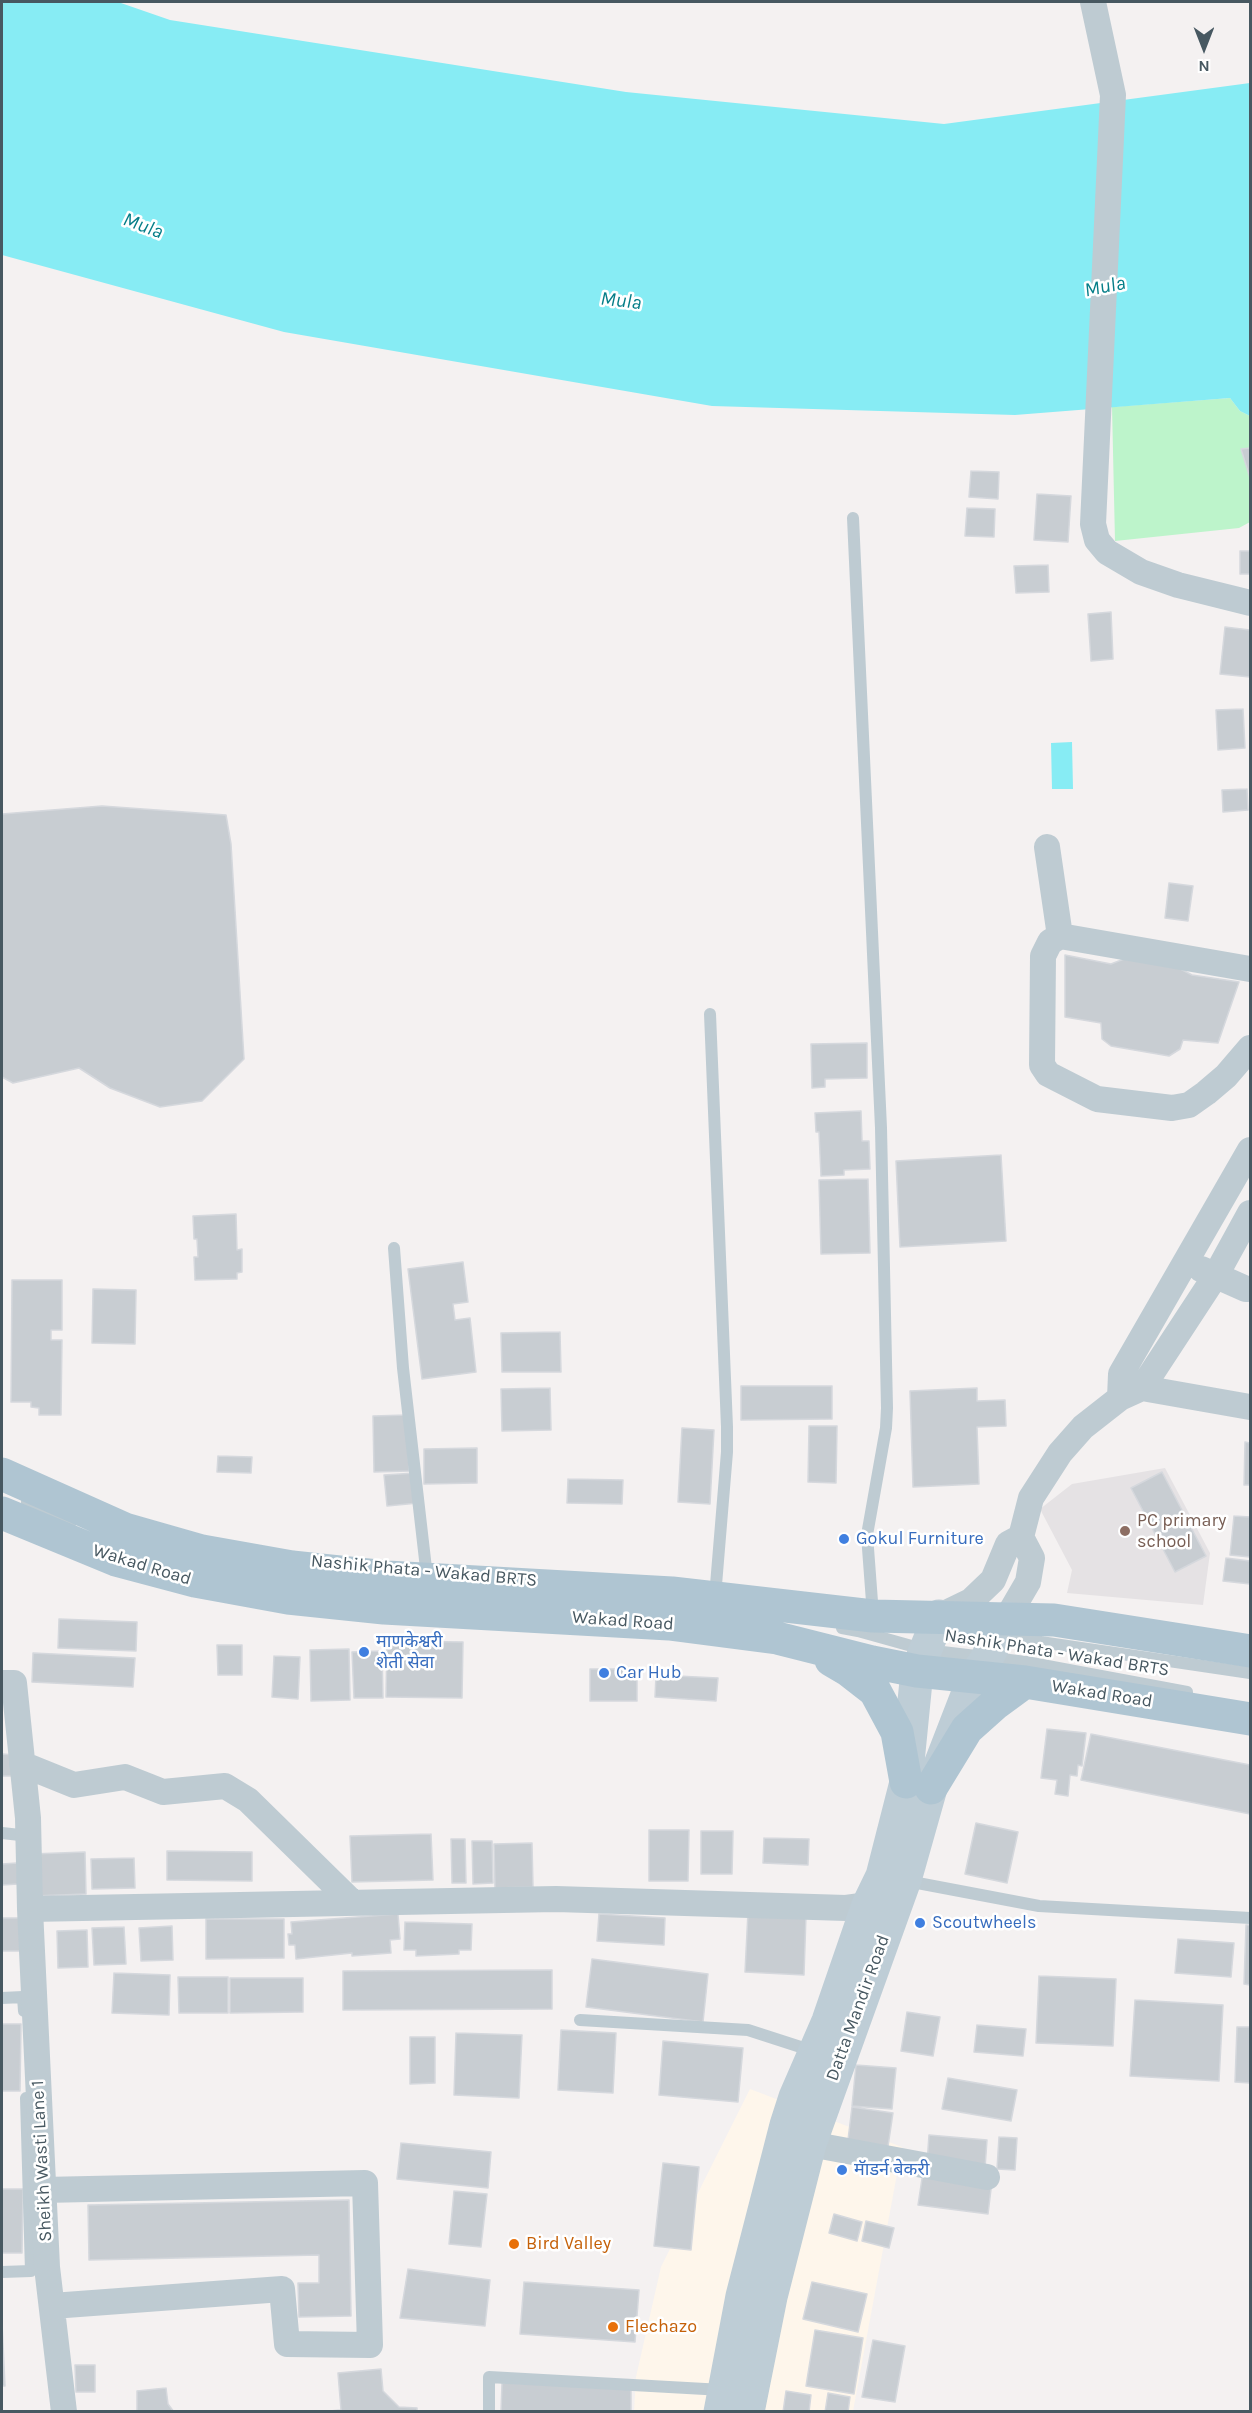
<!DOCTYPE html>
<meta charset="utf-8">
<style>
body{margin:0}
#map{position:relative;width:1252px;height:2413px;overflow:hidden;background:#f4f1f1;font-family:Karla,sans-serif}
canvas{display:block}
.frame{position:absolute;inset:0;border:3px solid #475861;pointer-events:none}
.north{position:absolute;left:1174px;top:18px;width:60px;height:60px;-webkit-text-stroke:4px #fff;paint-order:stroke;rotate:180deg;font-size:16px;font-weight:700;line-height:24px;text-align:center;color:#475861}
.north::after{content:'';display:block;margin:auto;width:21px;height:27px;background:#475861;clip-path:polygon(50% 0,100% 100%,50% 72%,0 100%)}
</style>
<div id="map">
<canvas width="1252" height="2413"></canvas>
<div class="frame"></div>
<div class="north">N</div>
</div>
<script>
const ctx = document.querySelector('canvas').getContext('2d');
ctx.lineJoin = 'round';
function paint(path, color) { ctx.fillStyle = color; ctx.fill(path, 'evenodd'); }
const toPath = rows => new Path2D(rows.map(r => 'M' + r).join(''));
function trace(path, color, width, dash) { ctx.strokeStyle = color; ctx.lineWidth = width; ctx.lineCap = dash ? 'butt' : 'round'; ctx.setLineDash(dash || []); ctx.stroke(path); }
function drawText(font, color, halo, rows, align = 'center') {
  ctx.font = font + ' Karla,"Noto Sans Devanagari",sans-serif'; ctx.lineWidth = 5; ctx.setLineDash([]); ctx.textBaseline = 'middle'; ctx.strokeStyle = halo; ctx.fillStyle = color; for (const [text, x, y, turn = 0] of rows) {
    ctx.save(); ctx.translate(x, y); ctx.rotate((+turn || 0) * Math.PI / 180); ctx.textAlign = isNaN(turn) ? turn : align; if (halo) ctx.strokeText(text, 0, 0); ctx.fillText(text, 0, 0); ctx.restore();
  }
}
paint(toPath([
 [750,2089,902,2147,853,2411,634,2412,636,2377,661,2267]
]), '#fef6eb');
paint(toPath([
 [1165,1468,1210,1553,1203,1605,1067,1593,1072,1570,1040,1509,1072,1484]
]), '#e5e2e4');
paint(toPath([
 [1230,398,1240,411,1250,416,1250,522,1239,528,1115,541,1112,407]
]), '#bdf4cb');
paint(toPath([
 [2,2,118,2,170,20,626,92,944,124,1250,83,1250,416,1240,411,1230,398,1015,415,712,406,284,332,2,255],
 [1072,742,1073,789,1052,789,1051,743]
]), '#87ecf4');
const building = toPath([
 [1250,448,1250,478,1241,449,1250,448],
 [971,471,999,472,998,499,969,497,971,471],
 [1037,494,1071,496,1068,542,1034,540,1037,494],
 [967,508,995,509,994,537,965,536,967,508],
 [1240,551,1250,551,1250,574,1240,574,1240,551],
 [1048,565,1049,592,1016,593,1014,566,1048,565],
 [1111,612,1113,659,1091,661,1088,614,1111,612],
 [1225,627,1250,630,1250,677,1220,674,1225,627],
 [1243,709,1245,748,1218,750,1216,710,1243,709],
 [1247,789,1248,810,1223,812,1222,790,1247,789],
 [102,806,226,815,231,844,244,1059,202,1101,160,1107,110,1088,79,1068,13,1083,2,1077,2,814,102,806],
 [1169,883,1193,886,1188,921,1165,918,1169,883],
 [1065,955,1111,964,1124,959,1175,966,1192,975,1239,982,1218,1043,1183,1040,1180,1049,1169,1056,1111,1046,1102,1039,1101,1023,1065,1017,1065,955],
 [867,1043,867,1078,825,1079,825,1087,812,1088,811,1044,867,1043],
 [861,1111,862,1141,869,1141,870,1169,844,1170,844,1175,821,1176,819,1132,816,1132,815,1113,861,1111],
 [1001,1155,1006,1241,900,1247,896,1161,1001,1155],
 [868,1179,870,1253,821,1254,819,1180,868,1179],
 [236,1214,237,1250,242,1249,242,1272,237,1273,237,1279,195,1280,194,1257,198,1257,197,1239,194,1239,193,1216,236,1214],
 [463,1262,468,1302,453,1304,455,1320,470,1318,476,1372,422,1379,408,1269,463,1262],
 [12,1280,62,1280,62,1330,51,1330,51,1340,62,1340,61,1415,39,1415,39,1408,31,1407,31,1402,11,1402,12,1280],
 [93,1289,136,1290,135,1344,92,1343,93,1289],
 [560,1332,561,1372,502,1372,501,1333,560,1332],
 [741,1386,832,1386,832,1419,741,1420,741,1386],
 [550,1388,551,1430,502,1431,501,1389,550,1388],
 [977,1388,977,1401,1005,1400,1006,1426,977,1427,979,1484,913,1487,910,1391,977,1388],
 [407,1415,409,1471,374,1472,373,1416,407,1415],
 [809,1426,837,1426,836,1483,808,1482,809,1426],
 [682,1428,714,1430,710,1504,678,1502,682,1428],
 [1245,1442,1250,1443,1250,1485,1244,1485,1245,1442],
 [477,1448,477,1483,424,1484,424,1449,477,1448],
 [218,1456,252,1457,251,1473,217,1472,218,1456],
 [1162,1472,1206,1556,1175,1572,1131,1488,1162,1472],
 [415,1473,418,1503,387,1506,384,1475,415,1473],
 [568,1479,623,1480,622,1504,567,1503,568,1479],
 [1234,1516,1250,1517,1250,1557,1230,1555,1234,1516],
 [1226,1558,1250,1561,1250,1584,1223,1581,1226,1558],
 [59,1619,137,1622,136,1651,58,1648,59,1619],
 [387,1641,463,1642,462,1698,386,1697,387,1641],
 [217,1645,242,1645,242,1675,218,1675,217,1645],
 [349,1649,350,1700,311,1701,310,1650,349,1649],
 [382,1651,383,1698,354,1698,352,1652,382,1651],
 [33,1653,135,1658,133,1687,32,1682,33,1653],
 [274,1656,300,1657,298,1699,272,1697,274,1656],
 [590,1669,637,1669,637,1701,590,1701,590,1669],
 [656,1675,718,1678,716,1701,655,1697,656,1675],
 [1047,1729,1086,1733,1082,1766,1078,1765,1077,1776,1070,1775,1068,1796,1055,1794,1057,1780,1041,1778,1047,1729],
 [1091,1734,1250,1765,1250,1814,1081,1780,1091,1734],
 [2,1754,16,1755,15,1776,2,1776,2,1754],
 [976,1823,1018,1832,1007,1883,965,1874,976,1823],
 [649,1830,689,1830,688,1881,649,1881,649,1830],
 [701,1831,733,1831,732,1874,701,1874,701,1831],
 [431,1834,433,1880,352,1882,350,1836,431,1834],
 [764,1838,809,1839,808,1865,763,1863,764,1838],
 [451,1839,465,1839,466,1883,452,1883,451,1839],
 [472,1841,492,1841,493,1883,473,1884,472,1841],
 [532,1843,533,1887,495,1888,494,1844,532,1843],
 [167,1851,252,1852,252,1881,167,1880,167,1851],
 [85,1852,86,1894,33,1896,32,1854,85,1852],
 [134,1858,135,1888,92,1889,91,1859,134,1858],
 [17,1863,18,1884,2,1885,2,1864,17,1863],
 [748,1912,806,1915,804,1975,745,1972,748,1912],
 [398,1914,400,1939,390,1940,391,1953,352,1956,352,1953,296,1959,295,1945,289,1945,288,1934,292,1934,291,1922,398,1914],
 [599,1914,665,1918,664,1945,597,1941,599,1914],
 [2,1918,21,1918,22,1951,2,1951,2,1918],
 [206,1919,284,1919,284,1958,206,1959,206,1919],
 [405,1922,472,1924,471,1950,459,1950,459,1954,416,1956,416,1950,404,1950,405,1922],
 [1246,1925,1250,1925,1250,1985,1244,1984,1246,1925],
 [172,1926,173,1960,141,1961,139,1928,172,1926],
 [124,1927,126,1964,94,1965,92,1928,124,1927],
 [87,1930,88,1967,58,1968,57,1931,87,1930],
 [1178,1939,1234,1943,1231,1977,1175,1973,1178,1939],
 [592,1959,708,1974,703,2022,586,2007,592,1959],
 [552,1970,552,2009,343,2010,343,1971,552,1970],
 [114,1973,170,1975,169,2015,112,2013,114,1973],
 [1039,1976,1116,1979,1113,2046,1036,2043,1039,1976],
 [178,1977,228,1977,228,2013,179,2013,178,1977],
 [230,1978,303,1978,303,2012,230,2013,230,1978],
 [1135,2000,1223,2005,1219,2081,1130,2076,1135,2000],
 [907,2012,940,2017,933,2056,901,2051,907,2012],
 [2,2024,21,2024,20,2091,2,2091,2,2024],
 [977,2025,1026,2029,1023,2056,974,2052,977,2025],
 [1237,2027,1250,2027,1250,2083,1235,2082,1237,2027],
 [561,2030,616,2033,613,2093,558,2090,561,2030],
 [456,2033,522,2035,519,2098,454,2095,456,2033],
 [410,2037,435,2037,435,2083,410,2084,410,2037],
 [663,2041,743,2048,738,2102,659,2095,663,2041],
 [856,2065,896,2068,892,2109,852,2106,856,2065],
 [948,2078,1017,2090,1011,2121,942,2109,948,2078],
 [852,2107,893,2113,887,2153,847,2148,852,2107],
 [929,2135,987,2140,985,2168,927,2163,929,2135],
 [999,2137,1017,2138,1015,2170,997,2169,999,2137],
 [401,2143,491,2152,488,2188,397,2179,401,2143],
 [663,2163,699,2167,691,2250,654,2246,663,2163],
 [923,2172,992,2181,988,2214,918,2205,923,2172],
 [2,2189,23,2189,22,2253,2,2253,2,2189],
 [454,2191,487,2194,481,2247,449,2244,454,2191],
 [349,2200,351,2316,299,2317,298,2283,319,2283,319,2255,89,2260,88,2205,349,2200],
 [834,2214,862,2222,857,2241,829,2233,834,2214],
 [866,2221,894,2228,889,2248,862,2241,866,2221],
 [408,2269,490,2280,485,2326,400,2318,408,2269],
 [524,2282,639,2290,635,2342,520,2334,524,2282],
 [812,2282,867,2294,858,2332,803,2319,812,2282],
 [2,2323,5,2386,2,2386,2,2323],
 [815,2330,863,2338,854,2394,806,2386,815,2330],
 [873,2340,905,2346,895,2402,862,2397,873,2340],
 [75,2365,95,2365,95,2392,76,2392,75,2365],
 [381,2369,383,2391,399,2407,417,2408,417,2412,318,2412,341,2410,338,2373,381,2369],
 [502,2383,631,2387,631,2412,501,2412,502,2383],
 [166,2388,168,2404,174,2412,137,2412,137,2391,166,2388],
 [786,2391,811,2395,809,2412,783,2412,786,2391],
 [828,2393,850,2397,848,2412,825,2412,828,2393]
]);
paint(building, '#c8cdd2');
trace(building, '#d5d8dd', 1.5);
trace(toPath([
 [853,518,881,1128,887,1408,886,1428,867,1535,873,1615],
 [710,1014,727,1427,727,1452,715,1597],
 [394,1248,403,1368,427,1577],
 [27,1502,70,1524],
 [842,1628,858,1631,926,1650,1026,1662,1187,1692],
 [1000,1636,1250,1673],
 [2,1833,29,1836],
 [907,1881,1039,1906,1250,1918],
 [2,1998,23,1997,24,2011],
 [580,2020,748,2030,813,2051],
 [2,2272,31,2271,26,2098],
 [489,2412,489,2377,723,2390]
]), '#becbd2', 12);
trace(toPath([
 [1093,2,1113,95,1093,524,1097,540,1107,552,1141,572,1178,585,1250,603],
 [1047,847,1060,936],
 [1250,969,1060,936,1050,942,1043,956,1042,1065,1048,1074,1097,1099,1172,1108,1189,1105,1206,1093,1226,1076,1250,1048],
 [1201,1269,1246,1289],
 [1142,1388,1250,1407],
 [1120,1398,1121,1374,1250,1150],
 [1021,1537,1031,1498,1060,1453,1083,1427,1120,1398,1142,1388,1216,1275,1250,1213],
 [940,1616,971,1601,993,1580,1008,1544,1021,1537],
 [1007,1618,1028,1582,1032,1558,1021,1537],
 [2,1683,14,1683,28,1818,30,1909,47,2267,64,2412],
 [22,1764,74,1785,125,1777,163,1792,225,1786,248,1800,352,1902],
 [30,1909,556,1899,846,1908,868,1905],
 [796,2133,810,2144,987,2177],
 [43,2190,365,2183,370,2345,287,2344,282,2289,52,2306]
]), '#becbd2', 26);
trace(toPath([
 [720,2412,742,2296,786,2125,795,2097,828,2021,868,1905,882,1876,906,1782,917,1671,939,1616],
 [748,2412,771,2297,810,2144,905,1880,931,1788,974,1677,987,1658,1007,1618]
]), '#becdd6', 33);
trace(toPath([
 [2,1474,125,1529,202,1551,292,1567,387,1577,672,1593,873,1616,1054,1620,1250,1651],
 [2,1513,116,1560,195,1581,288,1598,384,1608,669,1624,777,1638,872,1662,917,1671,1025,1682,1250,1719],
 [831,1660,848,1670,875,1691,897,1732,906,1782],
 [931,1788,967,1729,995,1704,1025,1682]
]), '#afc5d2', 33);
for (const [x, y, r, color] of [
 [1125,1531,6,"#8d6e63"],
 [844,1539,6,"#3f7fe0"],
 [364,1652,6,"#3f7fe0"],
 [604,1673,6,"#3f7fe0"],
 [920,1923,6,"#3f7fe0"],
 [842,2170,6,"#3f7fe0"],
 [514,2244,6,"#e8710a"],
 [613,2327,6,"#e8710a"]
]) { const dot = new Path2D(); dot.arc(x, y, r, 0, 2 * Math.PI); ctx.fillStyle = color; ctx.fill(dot); trace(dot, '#fff', 2); }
drawText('18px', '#785e54', '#fff', [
 ["PC primary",1137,1521],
 ["school",1137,1542]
], 'left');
drawText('18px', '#366cbe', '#fff', [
 ["Gokul Furniture",856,1539],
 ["माणकेश्वरी",376,1642],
 ["शेती सेवा",376,1663],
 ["Car Hub",616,1673],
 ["Scoutwheels",932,1923],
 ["मॅाडर्न बेकरी",854,2170]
], 'left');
drawText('18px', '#475861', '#fff', [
 ["Wakad Road",142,1565,17],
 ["Nashik Phata - Wakad BRTS",424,1571,5],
 ["Wakad Road",623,1621,4],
 ["Nashik Phata - Wakad BRTS",1057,1653,9],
 ["Wakad Road",1102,1694,9],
 ["Datta Mandir Road",858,2008,-70],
 ["Sheikh Wasti Lane 1",42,2161,-93]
]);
drawText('18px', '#c56008', '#fff', [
 ["Bird Valley",526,2244],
 ["Flechazo",625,2327]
], 'left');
drawText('italic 20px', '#057e88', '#fff', [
 ["Mula",143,226,21],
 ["Mula",1105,287,-11],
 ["Mula",621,301,7]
]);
</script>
